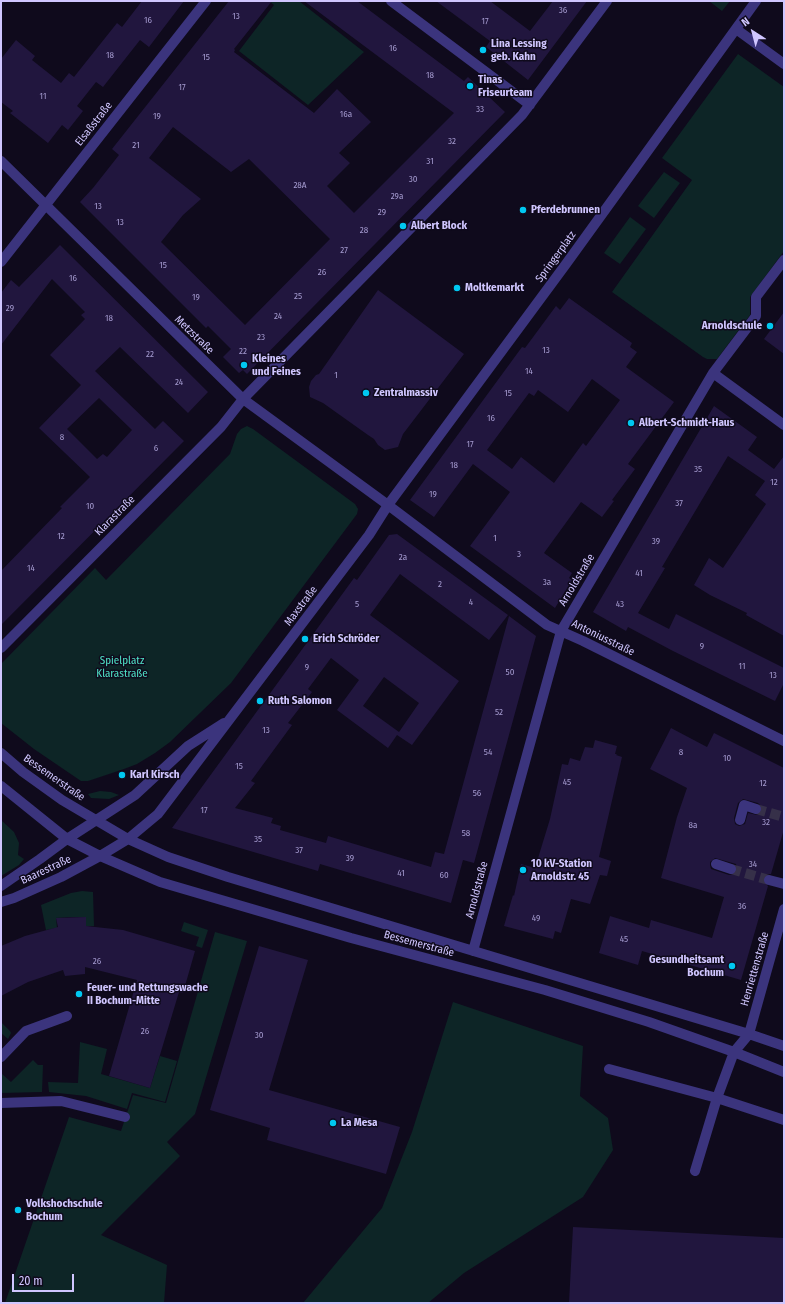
<!DOCTYPE html>
<meta charset="utf-8">
<style>
body{margin:0}
#map{position:relative;width:785px;height:1304px;overflow:hidden;background:#0f0a1c;font-family:"Fira Sans Condensed",sans-serif}
canvas{display:block}
.frame{position:absolute;inset:0;border:2px solid #d0c6ff;pointer-events:none}
.north{position:absolute;left:733px;top:12px;width:40px;height:40px;-webkit-text-stroke:3px #0f0a1c;paint-order:stroke;rotate:324deg;font-size:11px;font-weight:700;line-height:16px;text-align:center;color:#d0c6ff}
.north::after{content:'';display:block;margin:auto;width:14px;height:18px;background:#d0c6ff;clip-path:polygon(50% 0,100% 100%,50% 72%,0 100%)}
.scale{position:absolute;left:12px;top:1274px;width:62px;height:18px;box-sizing:border-box;border:2px solid #d0c6ff;border-top:0;padding-left:5px;font-size:12px;line-height:14px;white-space:nowrap;color:#d0c6ff;-webkit-text-stroke:3px #0f0a1c;paint-order:stroke}
</style>
<div id="map">
<canvas width="785" height="1304"></canvas>
<div class="frame"></div>
<div class="north">N</div>
<div class="scale">20 m</div>
</div>
<script>
const ctx = document.querySelector('canvas').getContext('2d');
ctx.lineJoin = 'round';
function paint(path, color) { ctx.fillStyle = color; ctx.fill(path, 'evenodd'); }
const toPath = rows => new Path2D(rows.map(r => 'M' + r).join(''));
function trace(path, color, width, dash) { ctx.strokeStyle = color; ctx.lineWidth = width; ctx.lineCap = dash ? 'butt' : 'round'; ctx.setLineDash(dash || []); ctx.stroke(path); }
function drawText(font, color, halo, rows, align = 'center') {
  ctx.font = font + ' "Fira Sans Condensed",sans-serif'; ctx.lineWidth = 3; ctx.setLineDash([]); ctx.textBaseline = 'middle'; ctx.strokeStyle = halo; ctx.fillStyle = color; for (const [text, x, y, turn = 0] of rows) {
    ctx.save(); ctx.translate(x, y); ctx.rotate((+turn || 0) * Math.PI / 180); ctx.textAlign = isNaN(turn) ? turn : align; if (halo) ctx.strokeText(text, 0, 0); ctx.fillText(text, 0, 0); ctx.restore();
  }
}
paint(toPath([
 [269,1,299,1,364,52,308,105,239,51,274,5],
 [709,1,730,1,722,11],
 [738,54,784,87,784,251,750,297,750,315,717,359,707,359,703,357,612,292,692,180,662,158],
 [664,172,680,183,654,218,638,206],
 [630,217,646,229,620,264,604,253],
 [247,426,253,429,355,504,358,509,357,514,231,683,170,742,155,753,137,764,124,769,88,781,81,781,34,749,1,723,1,664,95,568,106,580,230,454,237,434,241,429],
 [100,791,111,792,119,795,109,799,91,798,88,794],
 [1,820,14,832,19,843,18,855,24,859,19,865,1,876],
 [82,891,93,892,94,926,86,926,85,917,71,917,56,918,57,928,46,930,41,905,71,893],
 [184,922,208,930,202,948,196,946,199,937,181,931],
 [215,932,247,941,195,1114,167,1142,180,1156,101,1235,167,1265,164,1303,5,1303,69,1117,121,1131,133,1095,166,1103],
 [453,1002,583,1046,580,1096,608,1118,613,1150,583,1197,464,1273,428,1303,303,1303,382,1208,412,1132],
 [1,1022,10,1031,11,1033,8,1039,1,1033],
 [80,1042,107,1049,101,1074,150,1088,160,1056,177,1061,165,1102,132,1093,127,1109,86,1096,49,1092,48,1082,78,1083],
 [33,1060,38,1065,43,1065,42,1092,1,1093,1,1073,11,1082]
]), '#0d2526');
paint(toPath([
 [142,1,184,1,149,47,140,40,103,87,96,82,77,106,83,111,68,130,62,125,48,143,10,113,13,111,1,102,1,59,16,40,35,56,32,60,61,83,69,73,74,77,117,23,122,27],
 [229,1,272,1,234,49,235,50,234,52,314,113,337,89,371,122,339,153,350,163,327,186,354,213,454,113,304,1,357,1,464,81,468,77,505,112,247,374,243,370,239,373,223,357,231,349,208,326,206,328,80,202,93,188,119,155,112,149],
 [173,127,231,172,249,159,330,239,245,325,161,242,183,215,201,199,149,158],
 [436,1,490,1,530,31,553,1,587,1,528,80,486,47,490,41],
 [60,245,208,392,188,413,120,347,95,371,155,429,163,421,184,441,1,625,1,571,62,508,60,507,90,477,39,428,81,385,50,355,85,319,81,315,85,312,52,279,1,345,1,293,11,280,19,287],
 [99,398,132,430,107,457,103,454,97,459,67,429],
 [378,290,464,354,403,434,398,447,385,450,378,445,374,439,368,435,323,403,310,397,309,387,311,381,316,375,319,374],
 [569,298,632,343,630,347,637,352,626,367,674,402,628,464,635,469,612,500,614,501,602,517,581,502,544,553,572,573,569,578,572,580,555,608,470,546,510,492,473,464,434,517,410,500,522,347,525,348,556,306,560,310],
 [592,379,620,400,586,446,583,443,554,483,521,457,512,469,487,450,529,393,534,396,538,390,568,412],
 [784,312,784,354,764,339],
 [714,406,757,437,748,450,774,469,784,456,784,636,746,615,747,613,710,595,694,585,709,558,723,568,766,504,755,495,765,481,728,456,662,567,665,568,638,613,669,629,676,614,784,668,784,683,775,701,673,651,628,627,626,631,593,612],
 [397,534,508,615,489,640,400,574,370,615,459,681,412,745,397,735,388,748,337,710,359,680,331,658,308,689,312,692,288,723,292,725,251,781,255,783,235,808,273,818,271,823,281,826,280,830,326,843,328,836,431,867,435,852,444,854,509,616,536,636,474,863,463,860,451,903,320,864,318,871,172,828,354,578,357,580,389,535],
 [384,677,419,703,399,732,363,706],
 [671,728,707,747,714,733,784,768,784,829,771,874,767,874,763,878,763,882,768,886,741,980,642,951,638,965,599,953,610,916,649,928,651,920,712,938,724,897,661,878,677,817,687,788,650,769],
 [743,799,758,803,762,807,762,811,761,814,757,815,748,813,745,824,739,826,735,824,734,818,738,803],
 [715,858,736,864,737,868,736,874,729,875,711,869,710,865,710,862],
 [595,740,617,746,615,754,617,754,616,755,622,757,599,857,611,861,607,876,600,875,590,904,571,899,561,933,555,931,553,939,504,926,513,895,514,896,521,864,535,868,550,819,562,764,568,765,570,758,580,761,585,747,593,748],
 [86,917,86,926,123,930,195,951,183,993,179,992,150,1088,109,1076,137,980,85,967,85,974,65,976,63,970,28,982,1,996,1,946,25,936,58,927,56,918],
 [259,946,308,960,269,1090,400,1127,386,1174,267,1140,270,1128,210,1110],
 [573,1227,784,1238,784,1303,569,1303]
]), '#21163e');
trace(toPath([
 [756,809,784,817],
 [731,869,769,880]
]), '#363049', 10, [10, 5]);
trace(toPath([
 [391,1,530,105],
 [736,29,784,64],
 [1,161,243,399,388,505,547,625,583,641,784,741],
 [1,262,206,1],
 [713,373,784,425],
 [1,648,221,427,243,399,522,115,607,1],
 [1,753,23,772,62,800,128,839,168,857,228,877,749,1034,784,1046],
 [1,786,67,839,100,856,160,882,351,938,545,990,649,1022,734,1052,784,1072],
 [740,820,744,805,756,809],
 [716,864,731,869],
 [769,880,784,884],
 [1,886,40,859,67,839,135,795,188,746,224,723],
 [1,902,14,898,61,877,100,856,128,839,158,814,369,535,388,505,566,264,756,1],
 [473,951,561,631,713,373,756,316,756,297,784,260],
 [1,1057,26,1031,67,1016],
 [609,1069,717,1098,784,1120],
 [1,1103,61,1101,125,1117],
 [695,1171,717,1098,734,1052,749,1034,784,909]
]), '#3b347d', 10);
for (const [x, y, r, color] of [
 [483,50,4,"#00c8f1"],
 [470,86,4,"#00c8f1"],
 [523,210,4,"#00c8f1"],
 [403,226,4,"#00c8f1"],
 [457,288,4,"#00c8f1"],
 [770,326,4,"#00c8f1"],
 [244,365,4,"#00c8f1"],
 [366,393,4,"#00c8f1"],
 [631,423,4,"#00c8f1"],
 [305,639,4,"#00c8f1"],
 [260,701,4,"#00c8f1"],
 [122,775,4,"#00c8f1"],
 [523,870,4,"#00c8f1"],
 [732,966,4,"#00c8f1"],
 [79,994,4,"#00c8f1"],
 [333,1123,4,"#00c8f1"],
 [18,1210,4,"#00c8f1"]
]) { const dot = new Path2D(); dot.arc(x, y, r, 0, 2 * Math.PI); ctx.fillStyle = color; ctx.fill(dot); trace(dot, '#0f0a1c', 1.5); }
drawText('9px', '#a49acf', null, [
 ["36",563,10],
 ["13",236,16],
 ["16",148,20],
 ["17",485,21],
 ["16",393,48],
 ["18",110,55],
 ["15",206,57],
 ["18",430,75],
 ["17",182,87],
 ["11",43,96],
 ["33",480,109],
 ["16a",346,114],
 ["19",157,116],
 ["32",452,141],
 ["21",136,145],
 ["31",430,161],
 ["30",413,179],
 ["28A",300,185],
 ["29a",397,196],
 ["13",98,206],
 ["29",382,212],
 ["13",120,222],
 ["28",364,230],
 ["27",344,250],
 ["15",163,265],
 ["26",322,272],
 ["16",73,278],
 ["25",298,296],
 ["19",196,297],
 ["29",10,308],
 ["24",278,316],
 ["18",109,318],
 ["23",261,337],
 ["13",546,350],
 ["22",243,351],
 ["22",150,354],
 ["14",529,371],
 ["1",336,375],
 ["24",179,382],
 ["15",508,393],
 ["16",491,418],
 ["8",62,437],
 ["17",470,444],
 ["6",156,448],
 ["18",454,465],
 ["35",698,469],
 ["12",774,482],
 ["19",433,494],
 ["37",679,503],
 ["10",90,506],
 ["12",61,536],
 ["1",495,538],
 ["39",656,541],
 ["3",519,554],
 ["2a",403,557],
 ["14",31,568],
 ["41",639,573],
 ["3a",547,582],
 ["2",440,584],
 ["4",471,602],
 ["5",357,604],
 ["43",620,604],
 ["9",702,646],
 ["11",742,666],
 ["9",307,667],
 ["50",510,672],
 ["13",773,675],
 ["52",499,712],
 ["13",266,730],
 ["54",488,752],
 ["8",681,752],
 ["10",727,758],
 ["15",239,766],
 ["45",567,782],
 ["12",763,783],
 ["56",477,793],
 ["17",204,810],
 ["32",766,822],
 ["8a",693,825],
 ["58",466,833],
 ["35",258,839],
 ["37",299,850],
 ["39",350,858],
 ["34",753,864],
 ["41",401,873],
 ["60",444,875],
 ["36",742,906],
 ["49",536,918],
 ["45",624,939],
 ["26",97,961],
 ["26",145,1031],
 ["30",259,1035]
]);
drawText('bold 11px', '#d0c6ff', '#0f0a1c', [
 ["Lina Lessing",491,44],
 ["geb. Kahn",491,57],
 ["Tinas",478,80],
 ["Friseurteam",478,93],
 ["Pferdebrunnen",531,210],
 ["Albert Block",411,226],
 ["Moltkemarkt",465,288],
 ["Arnoldschule",762,326,"right"],
 ["Kleines",252,359],
 ["und Feines",252,372],
 ["Zentralmassiv",374,393],
 ["Albert-Schmidt-Haus",639,423],
 ["Erich Schröder",313,639],
 ["Ruth Salomon",268,701],
 ["Karl Kirsch",130,775],
 ["10 kV-Station",531,864],
 ["Arnoldstr. 45",531,877],
 ["Gesundheitsamt",724,960,"right"],
 ["Bochum",724,973,"right"],
 ["Feuer- und Rettungswache",87,988],
 ["II Bochum-Mitte",87,1001],
 ["La Mesa",341,1123],
 ["Volkshochschule",26,1204],
 ["Bochum",26,1217]
], 'left');
drawText('11px', '#d0c6ff', '#0f0a1c', [
 ["Elsaßstraße",94,124,-52],
 ["Springerplatz",556,257,-54],
 ["Metzstraße",194,335,44],
 ["Klarastraße",115,516,-45],
 ["Arnoldstraße",577,580,-59],
 ["Maxstraße",301,606,-53],
 ["Antoniusstraße",603,638,26],
 ["Bessemerstraße",54,778,35],
 ["Baarestraße",46,870,-25],
 ["Arnoldstraße",477,890,-75],
 ["Bessemerstraße",419,944,15],
 ["Henriettenstraße",755,969,-74]
]);
drawText('11px', '#4fe2c7', '#0f0a1c', [
 ["Spielplatz",122,661],
 ["Klarastraße",122,674]
]);
</script>
